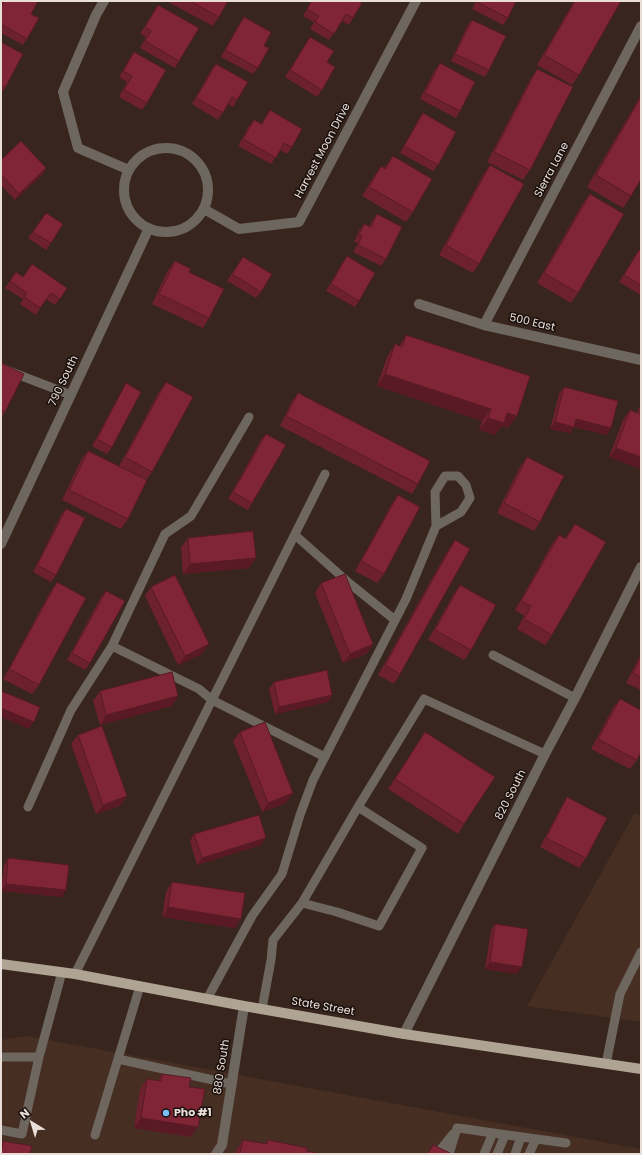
<!DOCTYPE html>
<style>
body{margin:0}
#map{position:relative;width:642px;height:1155px;overflow:hidden;background:#38251d;font-family:Poppins,sans-serif}
canvas{display:block}
.frame{position:absolute;inset:0;border:2px solid #eaded8;pointer-events:none}
.north{position:absolute;left:12px;top:1103px;width:40px;height:40px;-webkit-text-stroke:3px #19100d;paint-order:stroke;rotate:322deg;font-size:11px;font-weight:700;line-height:16px;text-align:center;color:#eaded8}
.north::after{content:'';display:block;margin:auto;width:14px;height:18px;background:#eaded8;clip-path:polygon(50% 0,100% 100%,50% 72%,0 100%)}
</style>
<div id="map">
<canvas width="642" height="1155"></canvas>
<div class="frame"></div>
<div class="north">N</div>
</div>
<script>
const ctx = document.querySelector('canvas').getContext('2d');
ctx.lineJoin = 'round';
function paint(path, color) { ctx.fillStyle = color; ctx.fill(path, 'evenodd'); }
const toPath = rows => new Path2D(rows.map(r => 'M' + r).join(''));
function trace(path, color, width, dash) { ctx.strokeStyle = color; ctx.lineWidth = width; ctx.lineCap = dash ? 'butt' : 'round'; ctx.setLineDash(dash || []); ctx.stroke(path); }
function drawText(font, color, halo, rows, align = 'center') {
  ctx.font = font + ' Poppins,sans-serif'; ctx.lineWidth = 3; ctx.setLineDash([]); ctx.textBaseline = 'middle'; ctx.strokeStyle = halo; ctx.fillStyle = color; for (const [text, x, y, turn = 0] of rows) {
    ctx.save(); ctx.translate(x, y); ctx.rotate((+turn || 0) * Math.PI / 180); ctx.textAlign = isNaN(turn) ? turn : align; if (halo) ctx.strokeText(text, 0, 0); ctx.fillText(text, 0, 0); ctx.restore();
  }
}
paint(toPath([
 [634,814,641,815,641,1022,527,1006],
 [26,1036,641,1149,641,1154,1,1154,1,1040]
]), '#462e23');
trace(toPath([
 [1,368,71,395],
 [295,535,349,583,395,620],
 [112,646,199,689,212,700,325,757],
 [493,655,575,698],
 [28,807,71,710,112,646,165,534,191,516,249,417],
 [302,903,337,912,379,926,422,848,358,807],
 [75,974,325,474],
 [207,999,252,916,282,874,300,815,313,780,406,599,436,526,435,492,445,476,458,476,466,485,470,498,461,512,436,526],
 [262,1009,271,960,273,940,302,903,358,807,424,699,545,754],
 [1,1057,39,1057],
 [118,1059,231,1084],
 [606,1064,620,994,641,952],
 [1,1130,22,1134,39,1057,62,972],
 [95,1135,140,986],
 [437,1154,453,1134],
 [449,1154,457,1128,466,1129,493,1133,566,1143],
 [484,1154,493,1133],
 [497,1154,505,1135],
 [515,1154,521,1137],
 [529,1154,536,1139]
]), '#6d675f', 9);
trace(toPath([
 [104,1,96,15,63,92,78,148,129,170],
 '124 190a42 42 0 1 1 84 0a42 42 0 1 1-84 0Z',
 [204,209,239,229,299,222,416,1],
 [419,304,484,325,641,360],
 [484,325,641,26],
 [1,544,149,228],
 [404,1034,545,754,575,698,641,567],
 [216,1154,222,1145,244,1006]
]), '#6d675f', 10);
trace(toPath([
 [1,964,75,974,244,1006,404,1034,641,1069]
]), '#afa493', 10);
paint(toPath([
 [3,1,37,1,31,14,27,39,23,45,1,33,1,5],
 [166,1,228,1,219,17,213,26],
 [311,1,358,1,353,18,349,25,342,21,329,40,310,29,314,22,303,16],
 [476,1,516,1,508,18,503,25,472,9],
 [574,1,621,1,579,75,572,85,537,65],
 [158,5,179,61,175,68,140,48,146,37,140,34,154,11],
 [244,17,264,46,258,68,253,74,221,57,239,24],
 [472,20,489,70,485,77,451,61,467,26],
 [310,37,327,62,322,90,317,97,285,77],
 [1,42,5,88,1,94],
 [134,52,147,103,142,110,119,97,127,82,119,77,130,58],
 [440,63,460,111,456,118,420,99,435,70],
 [216,64,237,100,233,107,228,104,218,120,192,104,211,70],
 [537,69,530,170,523,180,487,162,531,78],
 [641,95,641,179,631,196,623,208,587,187],
 [270,110,292,147,287,154,280,150,271,164,238,146,249,126,254,120,261,124],
 [423,113,438,165,433,171,400,153,418,120],
 [393,156,413,212,406,222,362,196,374,176,381,166,384,168],
 [1,160,46,168,42,175,15,200,1,185],
 [490,165,479,264,473,273,439,255,483,175],
 [590,194,578,293,571,303,537,283,583,203],
 [46,213,51,243,46,250,28,238],
 [377,214,386,259,381,266,353,252,358,243,354,242,359,231,364,224,369,227,372,221],
 [639,250,641,252,641,295,619,282,634,257],
 [347,256,359,301,355,307,326,291,342,263],
 [243,257,261,292,256,298,227,281],
 [175,261,189,272,209,318,203,328,152,304,168,270],
 [16,272,23,277,67,288,55,305,46,299,36,315,20,304,23,299,5,288],
 [406,335,517,416,508,428,502,426,495,435,479,430,482,421,377,386,387,357,395,344,399,346],
 [1,363,5,412,1,418],
 [166,382,152,472,146,480,128,519,121,529,62,500,81,460,88,451,119,466,159,392],
 [126,383,112,447,107,454,92,446,122,390],
 [564,387,607,435,574,427,570,433,550,429,559,394],
 [298,393,418,484,412,494,280,426,291,403],
 [641,405,641,469,609,457,623,420,630,410,637,413,639,408],
 [266,434,252,503,248,510,228,499,261,440],
 [527,457,540,522,534,531,497,513,520,467],
 [398,495,384,574,377,583,355,571,391,505],
 [66,509,56,575,51,582,33,572,61,515],
 [575,524,552,635,545,645,517,629,524,616,515,610,552,544,559,535,565,538],
 [188,538,249,568,183,574,181,547],
 [455,540,400,674,394,684,378,675,448,550],
 [57,582,39,685,32,694,3,679,50,592],
 [321,583,373,644,366,654,343,663,315,593],
 [460,585,471,650,464,660,428,640,453,595],
 [151,587,202,654,178,665,145,596],
 [106,591,90,663,85,670,67,660,101,597],
 [641,654,641,690,626,683],
 [274,682,332,695,328,702,275,714,269,689],
 [100,691,178,696,172,706,100,725,93,701],
 [620,699,637,760,630,769,591,749,613,708],
 [240,732,286,803,262,812,233,741],
 [425,732,464,824,458,834,388,789],
 [78,735,120,806,96,814,71,744],
 [567,797,586,858,579,868,540,847,561,807],
 [194,834,261,845,197,865,190,841],
 [8,858,62,897,1,891,4,865],
 [172,882,235,928,162,917,166,892],
 [495,924,517,974,485,969,491,930],
 [162,1074,189,1087,191,1137,134,1128,140,1089,147,1079,158,1081],
 [243,1140,266,1144,268,1140,307,1151,321,1154,234,1154,235,1152],
 [3,1141,1,1154,1,1145],
 [433,1145,452,1154,427,1154]
]), '#6d202e');
paint(toPath([
 [46,168,42,175,15,200,19,194],
 [385,374,491,409,482,421,377,386],
 [507,413,517,416,508,428,502,426,495,435,479,430,488,418],
 [576,419,611,428,607,435,572,426],
 [555,422,574,427,570,433,550,429],
 [616,448,641,457,641,469,609,457],
 [256,558,249,568,183,574,190,564],
 [209,644,202,654,178,665,185,656],
 [373,644,366,654,343,663,350,654],
 [332,695,328,702,275,714,279,707],
 [178,696,172,706,100,725,106,715],
 [1,708,34,722,29,729,1,717],
 [293,793,286,803,262,812,268,803],
 [127,796,120,806,96,814,103,805],
 [266,838,261,845,197,865,202,858],
 [6,884,66,890,62,897,1,891],
 [168,907,241,919,235,928,162,917],
 [490,962,522,967,517,974,485,969],
 [141,1118,198,1127,191,1137,134,1128]
]), '#591a26');
const building = toPath([
 [4,1,38,1,31,14,39,18,27,39,1,24,1,7,4,1],
 [190,1,228,1,219,17,190,1],
 [312,1,358,1,362,3,353,18,346,14,334,34,315,22,319,16,307,9,312,1],
 [477,1,516,1,508,18,477,2,477,1],
 [575,1,621,1,579,75,544,55,575,1],
 [158,5,199,28,179,61,145,41,151,31,145,27,158,5],
 [244,17,271,32,264,46,269,48,258,68,225,50,244,17],
 [472,20,506,36,489,70,455,54,472,20],
 [310,37,334,51,327,62,335,67,322,90,290,70,310,37],
 [1,42,23,54,5,88,1,85,1,42],
 [134,52,166,70,147,103,124,90,132,76,123,71,134,52],
 [440,63,475,82,460,111,425,93,440,63],
 [216,64,248,82,237,100,232,97,223,113,196,98,216,64],
 [537,69,573,87,530,170,494,152,537,69],
 [641,97,641,179,631,196,596,175,641,97],
 [270,110,302,129,292,147,284,143,276,158,243,139,254,120,262,124,270,110],
 [423,113,456,132,438,165,404,146,423,113],
 [21,141,46,168,19,194,1,174,1,160,21,141],
 [393,156,432,179,413,212,369,187,381,166,385,169,393,156],
 [490,165,524,184,479,264,446,245,490,165],
 [590,194,624,214,578,293,544,273,590,194],
 [46,213,63,224,51,243,33,232,46,213],
 [377,214,402,227,386,259,358,245,362,236,359,235,364,224,371,227,377,214],
 [639,250,641,252,641,285,624,275,639,250],
 [347,256,375,273,359,301,331,284,347,256],
 [243,257,272,274,261,292,232,274,243,257],
 [175,261,191,269,189,272,224,289,209,318,159,294,175,261],
 [32,264,67,288,60,299,51,293,40,308,24,297,27,293,10,281,16,272,23,277,32,264],
 [406,335,530,376,517,416,507,413,504,423,488,418,491,409,385,374,395,344,402,347,406,335],
 [1,363,24,374,5,412,1,410,1,363],
 [166,382,193,397,152,472,125,457,166,382],
 [126,383,141,392,112,447,97,439,126,383],
 [564,387,618,401,611,428,576,419,574,427,555,422,564,387],
 [298,393,430,461,418,484,286,416,298,393],
 [630,410,640,414,641,410,641,457,616,448,630,410],
 [266,434,286,445,252,503,233,492,266,434],
 [88,451,147,480,128,519,69,490,88,451],
 [527,457,564,476,540,522,504,503,527,457],
 [398,495,420,507,384,574,361,561,398,495],
 [66,509,85,518,56,575,37,565,66,509],
 [575,524,606,542,552,635,524,619,531,606,521,601,559,535,566,539,575,524],
 [253,531,256,558,190,564,188,538,253,531],
 [455,540,470,549,400,674,385,665,455,540],
 [345,574,373,644,350,654,321,583,345,574],
 [175,575,209,644,185,656,151,587,175,575],
 [57,582,86,598,39,685,9,669,57,582],
 [460,585,496,605,471,650,435,630,460,585],
 [106,591,125,601,90,663,72,653,106,591],
 [641,657,641,677,633,673,641,657],
 [327,670,332,695,279,707,274,682,327,670],
 [172,672,178,696,106,715,100,691,172,672],
 [1,691,40,707,34,722,1,708,1,691],
 [620,699,641,710,641,752,637,760,598,739,620,699],
 [265,722,293,793,268,803,240,732,265,722],
 [102,726,127,796,103,805,78,735,102,726],
 [425,732,495,777,464,824,395,779,425,732],
 [567,797,607,818,586,858,546,838,567,797],
 [259,815,266,838,202,858,194,834,259,815],
 [8,858,69,865,66,890,6,884,8,858],
 [172,882,245,893,241,919,168,907,172,882],
 [495,924,528,929,522,967,490,962,495,924],
 [162,1074,191,1078,189,1087,205,1089,198,1127,141,1118,147,1079,161,1081,162,1074],
 [243,1140,267,1144,268,1140,307,1148,307,1151,321,1154,240,1154,243,1140],
 [3,1141,32,1146,30,1154,1,1154,3,1141],
 [433,1145,452,1154,428,1154,433,1145]
]);
paint(building, '#7f2536');
trace(building, '#591a26', 1);
for (const [x, y, r, color] of [
 [166,1113,4,"#7cbef9"]
]) { const dot = new Path2D(); dot.arc(x, y, r, 0, 2 * Math.PI); ctx.fillStyle = color; ctx.fill(dot); trace(dot, '#19100d', 1.5); }
drawText('11px', '#eaded8', '#19100d', [
 ["Harvest Moon Drive",323,151,-62],
 ["Sierra Lane",552,170,-62],
 ["500 East",532,323,13],
 ["790 South",64,381,-65],
 ["820 South",511,795,-63],
 ["State Street",323,1007,10],
 ["880 South",222,1067,-81]
]);
drawText('bold 11px', '#eaded8', '#19100d', [
 ["Pho #1",174,1113]
], 'left');
</script>
